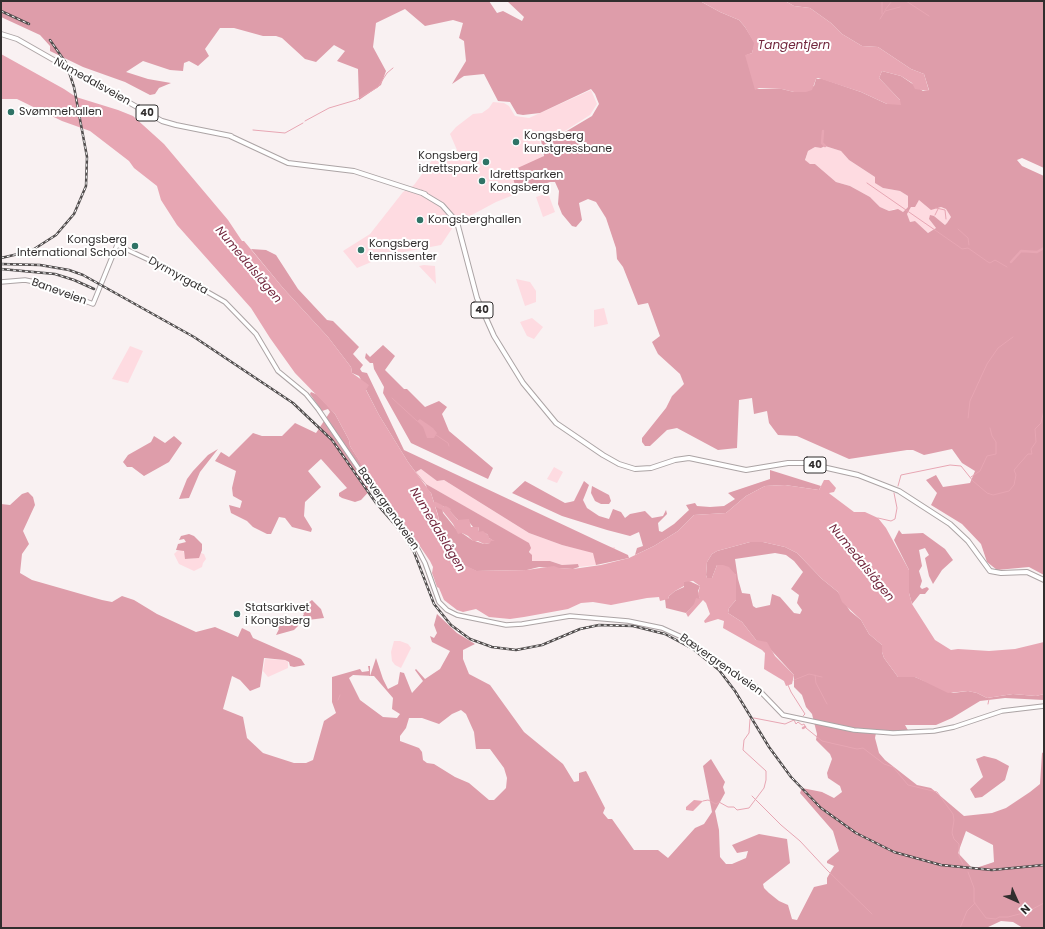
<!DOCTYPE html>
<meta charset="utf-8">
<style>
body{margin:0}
#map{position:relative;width:1045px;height:929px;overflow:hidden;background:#f9f1f2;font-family:Poppins,sans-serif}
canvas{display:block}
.frame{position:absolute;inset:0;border:2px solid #312e2e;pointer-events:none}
.north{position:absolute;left:997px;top:881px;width:40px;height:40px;-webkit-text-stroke:3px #fff;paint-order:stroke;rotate:135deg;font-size:11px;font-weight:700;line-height:16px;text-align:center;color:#312e2e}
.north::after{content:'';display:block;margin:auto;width:14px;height:18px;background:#312e2e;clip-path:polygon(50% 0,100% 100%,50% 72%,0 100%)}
</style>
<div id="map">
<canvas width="1045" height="929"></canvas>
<div class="frame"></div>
<div class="north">N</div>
</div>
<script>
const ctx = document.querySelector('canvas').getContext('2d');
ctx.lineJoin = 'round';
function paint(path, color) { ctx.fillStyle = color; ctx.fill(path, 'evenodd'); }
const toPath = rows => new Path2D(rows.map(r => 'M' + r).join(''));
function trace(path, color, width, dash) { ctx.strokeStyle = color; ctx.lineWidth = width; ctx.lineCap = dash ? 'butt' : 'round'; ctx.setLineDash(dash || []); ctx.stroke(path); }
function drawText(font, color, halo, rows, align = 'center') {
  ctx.font = font + ' Poppins,sans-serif'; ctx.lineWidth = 4; ctx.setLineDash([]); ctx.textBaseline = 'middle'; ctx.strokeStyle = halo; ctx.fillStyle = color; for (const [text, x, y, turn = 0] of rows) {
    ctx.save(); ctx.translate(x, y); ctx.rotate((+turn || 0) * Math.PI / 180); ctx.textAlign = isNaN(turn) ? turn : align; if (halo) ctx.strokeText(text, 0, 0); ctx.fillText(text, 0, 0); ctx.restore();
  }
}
paint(toPath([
 [591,90,597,104,590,115,557,136,539,139,543,157,556,178,496,202,455,224,441,245,388,255,357,268,343,251,370,234,403,192,414,185,433,159,442,160,456,156,457,150,450,134,456,127,473,114,482,113,489,108,493,102,504,103,509,106,515,116,529,118],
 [825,146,841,151,849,160,875,177,876,183,883,188,900,191,908,196,908,207,903,212,894,209,889,211,880,207,870,197,850,186,836,182,815,164,810,164,805,161,808,151,815,147,821,148],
 [548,193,555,212,543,217,536,197],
 [919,200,936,208,941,207,946,209,951,217,947,223,945,225,934,216,929,219,936,228,928,233,915,221,910,222,907,214,911,207],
 [424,265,435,266,436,284,419,266],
 [516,279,530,282,536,291,536,302,525,306],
 [604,308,608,324,594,327,594,310],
 [532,318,543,327,534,339,527,336,520,322],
 [130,346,143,351,128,383,112,379],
 [554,467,563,472,557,483,547,479],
 [421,469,437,481,444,480,529,533,562,545,589,551,615,547,615,553,595,557,596,565,579,567,578,564,562,565,550,561,532,561,528,543,426,484,416,472],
 [183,550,186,559,195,558,200,555,201,553,204,554,206,559,203,563,202,567,194,571,179,564,174,554,177,551],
 [394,641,400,641,408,644,411,648,401,668,395,665,392,661,391,652],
 [265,659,285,660,288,662,288,668,268,677,263,671]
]), '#fedbe1');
paint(toPath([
 [1,1,489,1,497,13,503,11,522,21,524,17,507,1,700,1,720,12,739,20,745,27,755,43,752,53,747,55,756,89,782,89,794,92,814,86,816,79,823,79,861,92,887,104,900,100,879,78,882,71,901,76,923,91,929,90,924,74,911,69,878,47,862,46,842,34,831,23,810,8,794,6,785,1,1044,1,1044,168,1022,158,1017,160,1022,166,1044,176,1044,575,1029,567,997,570,987,562,981,544,962,524,931,505,937,493,926,480,936,475,943,487,970,483,975,471,962,463,952,449,924,455,913,450,907,450,849,459,797,436,778,435,769,423,767,411,754,414,752,398,739,400,737,448,718,450,677,428,667,430,650,446,645,446,642,442,642,438,666,408,672,396,684,384,680,374,658,354,652,342,660,336,648,303,638,305,623,267,617,259,616,248,606,218,596,202,588,199,579,203,582,220,576,227,572,226,562,214,558,204,559,191,555,182,550,182,523,192,515,185,511,171,544,156,541,140,555,138,592,116,599,104,595,94,591,89,540,113,523,115,517,114,510,102,498,101,484,74,464,76,452,84,466,61,464,41,459,38,463,23,453,20,425,26,405,9,376,23,373,47,386,71,381,85,359,100,358,69,337,61,345,51,334,45,316,62,305,59,282,38,276,36,263,36,234,28,220,28,205,49,209,56,198,66,189,61,184,63,183,71,170,70,143,61,126,72,148,79,171,83,159,88,155,94,150,95,125,82,83,67,50,51,50,46,40,35,1,17],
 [825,146,841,151,849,160,875,177,875,183,883,188,900,191,908,196,908,207,903,212,898,209,889,211,880,207,870,197,850,186,836,182,815,164,810,164,805,160,808,151,815,147,821,148],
 [919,200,931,210,941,207,946,209,951,217,947,223,945,225,934,216,930,215,929,219,936,228,928,233,915,221,910,222,907,214,911,207,915,207],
 [251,249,266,250,276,255,298,289,327,320,333,321,359,347,353,354,363,365,360,369,362,372,367,373,404,450,602,543,628,555,629,558,596,565,593,553,562,545,529,533,444,480,437,481,421,469,416,472,426,484,529,543,531,548,529,552,532,555,532,561,550,561,562,565,578,564,579,567,573,569,539,567,527,570,476,571,448,558,441,536,438,515,431,493,427,489,426,485,420,478,408,462,379,415,359,376,352,373,351,367,328,337,283,288],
 [442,506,447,508,458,520,469,522,473,527,479,527,478,532,487,534,489,538,492,540,489,541,490,543,484,544,472,540,456,529,443,513],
 [383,345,395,356,385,370,404,389,407,389,425,407,439,401,447,407,442,414,449,431,493,468,488,479,411,443,383,393,384,387,374,369,373,363,370,363,365,358,366,353,370,357],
 [311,392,318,395,335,414,349,440,350,446,375,485,361,500,355,502,342,498,339,496,339,493,347,488,321,459,308,471,321,487,305,502,304,516,312,529,311,532,292,527,285,518,279,517,271,534,267,534,253,527,247,521,231,513,229,505,240,508,242,501,233,496,232,488,236,471,215,461,221,452,229,457,253,433,262,436,282,436,295,423,316,433,330,412,328,409,322,411,310,394],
 [154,436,165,443,174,436,182,443,169,462,144,476,132,467,127,467,123,462,128,455,151,442],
 [218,449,200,472,189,498,179,499,187,479,193,471,208,455],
 [770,470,821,486,819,490,785,485,765,486,746,496,726,513,694,515,678,531,654,546,635,555,637,548,643,546,639,532,630,536,607,530,562,516,512,493,525,481,565,503,570,502,574,501,584,481,589,485,583,500,587,508,599,516,609,519,613,509,621,512,625,518,630,514,645,511,652,518,663,516,666,510,667,514,658,523,659,531,662,532,674,524,689,510,686,505,695,503,697,506,710,507,724,506,735,499,728,493,770,479],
 [592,486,609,495,611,501,609,504,601,504,595,501,591,493],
 [28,492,33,497,35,505,23,531,29,544,22,554,20,573,32,580,102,600,112,602,122,596,134,600,157,614,196,632,215,627,238,637,242,628,250,632,253,638,301,659,305,665,294,667,290,666,289,662,285,660,264,658,260,687,250,691,240,680,232,676,223,709,243,717,247,738,263,753,294,763,306,763,313,760,324,721,336,713,332,702,332,677,360,669,362,672,369,671,368,666,370,666,370,676,376,658,383,679,388,689,398,684,400,672,404,673,412,693,423,681,415,670,416,669,425,679,440,669,450,651,432,642,430,636,434,638,437,633,434,625,437,614,457,633,475,644,463,650,463,659,469,674,490,685,524,732,563,764,574,782,579,781,579,773,586,771,605,808,603,813,608,819,612,819,634,850,658,850,668,858,695,828,704,824,712,812,703,766,711,759,725,782,723,787,725,793,715,811,719,830,720,857,726,864,732,864,746,858,748,851,737,853,732,845,759,834,787,839,790,863,763,884,764,888,769,893,779,901,788,905,792,919,797,920,814,887,827,884,827,878,834,866,827,863,827,861,839,851,833,831,800,793,802,788,822,792,834,798,842,792,840,786,828,778,827,773,832,759,830,754,816,740,817,734,812,714,806,707,802,695,794,687,794,675,771,650,756,640,742,622,728,613,729,608,736,600,736,575,717,565,712,578,707,578,706,575,707,562,712,554,717,551,750,542,763,542,785,547,797,553,822,579,838,592,850,611,861,620,869,634,882,645,882,652,884,658,898,677,915,677,953,693,968,691,977,693,987,698,1013,694,1036,696,1044,694,1044,700,1005,698,980,701,952,718,936,725,905,725,909,732,876,733,875,738,879,753,885,760,917,785,931,788,964,816,992,813,1006,808,1030,792,1040,784,1042,753,1044,752,1044,928,1023,928,1013,922,1001,921,986,928,1,928,1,504,10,505,22,494],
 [775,553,786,555,794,561,803,572,791,589,799,595,797,603,802,610,800,614,794,613,780,597,772,594,770,605,756,608,753,606,750,594,742,593,738,579,735,559],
 [353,675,374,676,393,698,392,709,400,714,397,718,383,717,360,700,349,678],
 [461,710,466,714,474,732,476,749,490,749,504,768,507,778,506,788,494,800,489,800,469,783,455,777,434,764,427,763,423,760,422,752,419,748,400,741,400,736,406,728,409,718,422,718,439,724,452,714],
 [966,831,993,845,994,862,973,869,958,853],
 [899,530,902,534,923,533,945,549,953,560,942,570,933,584,929,576,925,558,929,555,925,548,919,550,922,566,919,571,922,581,920,587,922,589,927,587,929,589,925,594,920,594,912,604,909,593,909,570,894,540],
 [189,534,194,536,202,544,202,550,199,558,185,559,184,551,176,550,178,544,186,542,184,539,179,540,181,536],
 [687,580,700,586,698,591,700,599,686,613,666,608,665,599,668,599,669,596,675,591,684,587,684,582],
 [312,600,321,609,324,618,308,620,302,622,294,630,276,635,279,629,274,622,276,618,300,621,304,614,300,609],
 [984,756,996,759,1009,766,1005,780,982,797,975,798,970,789,983,777,976,759]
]), '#de9daa');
paint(toPath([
 [700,1,785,1,794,6,810,8,831,23,842,34,862,46,878,47,911,69,924,74,929,91,915,89,912,83,901,76,882,71,879,78,900,100,901,105,887,104,861,92,818,78,816,79,812,90,806,92,794,92,782,89,759,88,755,90,745,55,752,53,754,43,745,27,739,20,720,12],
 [1,54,64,89,76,97,118,110,133,116,164,144,228,220,242,241,244,241,283,288,328,337,351,367,352,373,369,385,366,390,379,415,408,462,431,493,438,516,441,536,450,560,452,559,477,571,527,570,554,566,559,568,573,569,601,565,629,558,654,546,678,531,694,515,726,513,746,496,765,486,785,485,819,490,824,480,829,480,836,488,834,492,829,493,830,494,854,512,865,512,878,518,886,528,909,570,909,593,912,604,935,640,951,650,958,649,989,651,1015,649,1044,642,1044,694,1036,696,1013,694,987,698,977,693,968,691,948,693,915,677,898,677,884,658,882,652,882,645,869,634,861,620,842,602,838,592,822,579,797,553,785,547,763,542,750,542,717,551,712,554,707,562,706,575,707,578,712,578,717,565,723,565,729,567,736,575,736,600,729,608,728,613,742,622,756,640,767,642,775,656,794,675,792,684,786,686,784,681,764,669,765,653,762,650,723,628,724,621,718,619,705,623,704,621,710,614,706,603,703,600,688,617,686,613,694,604,696,598,700,599,698,594,700,586,693,581,684,582,684,586,675,591,669,596,668,599,660,601,659,597,647,598,611,605,593,602,581,603,568,609,524,617,510,619,489,617,476,609,463,612,457,610,444,600,439,588,437,587,432,573,433,567,430,561,413,536,376,489,350,446,349,440,335,414,295,373,270,338,251,308,177,225,161,200,157,186,134,168,129,161,90,131,62,121,17,99,1,99],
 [420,419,433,428,437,433,434,438,427,438,423,427,417,421],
 [446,506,451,509,450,511,458,520,469,519,471,527,479,527,478,532,483,531,489,536,489,538,495,541,491,541,490,543,484,544,478,541,473,541,468,536,462,533,458,534,453,524,441,509,441,507],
 [694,800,703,801,693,811,686,810,686,807]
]), '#e7a6b3');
trace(toPath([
 [882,1,882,14],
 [906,1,929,16],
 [885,10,892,1],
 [880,19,885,11,900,7],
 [305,121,329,108,356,100,378,87,387,73,393,68],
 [253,130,285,133,303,123],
 [867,183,958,246,962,249,968,248,988,262,990,263,995,260,1007,267],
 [936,208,945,210,946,219],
 [935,215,938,209],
 [958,229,968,238,969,245],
 [392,398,417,421],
 [968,418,970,401,987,364,998,348,1013,337],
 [436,435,448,443,449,446],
 [971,477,980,471,987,456,996,454,996,442,992,436,990,428],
 [898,486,901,475,950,465,961,466,973,481,987,493,993,495,1009,491,1014,485,1016,475,1014,470,1028,454,1032,454,1031,449,1036,442,1035,429,1041,423,1044,410],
 [878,518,891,521,895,519,897,508,894,493],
 [815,675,816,683,827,704],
 [794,680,809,674,822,677],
 [788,685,791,692,805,714,803,716],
 [338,700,340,695],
 [988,704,989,699],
 [752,796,781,825,800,841,827,870,872,914],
 [703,801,708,800,716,804,719,802,728,807,734,807,737,810,749,808,764,788,766,780,766,771,743,750,744,740,749,733,750,719,754,718,785,724,794,720,796,724,798,722,802,725,804,724,806,728,822,741,857,749,863,748,884,764,893,767,908,785,937,792,953,814,954,820,952,833,954,839,959,844,959,856,963,864],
 [968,872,974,888,974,902,986,918,996,919,999,917,1008,917,1027,912,1044,903],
 [960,928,967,911,975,903]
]), '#e7a6b3', 1);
trace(toPath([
 [823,131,822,143,825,146],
 [1044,180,1044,181],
 [1011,262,1021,251,1037,252,1044,248],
 [803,728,805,727]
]), '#e7a6b3', 2.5);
trace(toPath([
 [430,506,435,504,441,507]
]), '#e7a6b3', 4.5);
const secondary = toPath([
 [1,282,25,280,35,282,93,304,117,245,162,266,225,302,256,334,278,371,306,394,318,409,378,497,396,517,414,542,425,563,439,602,447,610,457,615,506,625,522,624,570,616,628,621,662,628,686,639,725,669,756,687,783,715,854,730,893,733,934,731,954,727,1002,711,1044,706]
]);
const primary = toPath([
 [1,34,17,39,66,67],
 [71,70,162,121,176,125,231,136],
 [230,136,288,163,354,171,425,194],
 [422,193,442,205,457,222,477,298,494,336,523,383,556,423,603,455,619,464,635,469,651,468,675,460,689,458,746,470,788,463,805,463,858,475,899,491,950,524,968,541,990,571,1001,573,1027,572,1044,580]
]);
trace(secondary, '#aca4a5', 5.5);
trace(primary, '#aca4a5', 6);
trace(secondary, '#fff', 3.5);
trace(primary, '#fff', 4);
const rail = toPath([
 [1,11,29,24],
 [1,258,31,251,56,235,74,214,86,186,87,157,74,87,66,63,50,40],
 [1,264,40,265,69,270,83,275,194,337,293,403,332,440,376,503,403,534,414,552,434,604,451,625,470,639,492,647,516,650,542,645,580,629,599,625,633,626,665,634,693,649,719,670,735,691,769,747,791,777,821,808,856,833,894,852,941,865,992,870,1044,865],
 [1,269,55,274,74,280,94,289]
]);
trace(rail, '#524e4e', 2.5);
trace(rail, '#fff', 1, [3]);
const primaryBridge = toPath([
 [66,67,71,70]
]);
trace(primaryBridge, '#aca4a5', 6, []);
trace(primaryBridge, '#fff', 4);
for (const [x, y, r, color] of [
 [11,112,4,"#2f7366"],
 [516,142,4,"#2f7366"],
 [486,162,4,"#2f7366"],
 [482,181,4,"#2f7366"],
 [420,220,4,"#2f7366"],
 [135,246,4,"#2f7366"],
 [361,250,4,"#2f7366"],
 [237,614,4,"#2f7366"]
]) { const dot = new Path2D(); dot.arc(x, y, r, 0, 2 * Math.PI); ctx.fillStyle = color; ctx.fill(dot); trace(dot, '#fff', 1.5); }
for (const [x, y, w] of [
 [147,113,22],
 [482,310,22],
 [815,465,22]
]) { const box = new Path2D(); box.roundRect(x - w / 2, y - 8, w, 16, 3); ctx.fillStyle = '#fff'; ctx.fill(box); trace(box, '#312e2e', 1); }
drawText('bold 10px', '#312e2e', null, [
 ["40",147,113],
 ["40",482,310],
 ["40",815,465]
]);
drawText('11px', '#312e2e', '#fff', [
 ["Numedalsveien",92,82,29],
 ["Dyrmyrgata",178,276,29],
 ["Baneveien",59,292,20],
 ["Bævergrendveien",388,509,55],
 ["Bævergrendveien",721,665,35]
]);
drawText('11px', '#312e2e', '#fff', [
 ["Svømmehallen",19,112],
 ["Kongsberg",524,136],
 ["kunstgressbane",524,149],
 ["Kongsberg",478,156,"right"],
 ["idrettspark",478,169,"right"],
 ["Idrettsparken",490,175],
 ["Kongsberg",490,188],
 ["Kongsberghallen",428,220],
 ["Kongsberg",127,240,"right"],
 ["International School",127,253,"right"],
 ["Kongsberg",369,244],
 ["tennissenter",369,257],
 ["Statsarkivet",245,608],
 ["i Kongsberg",245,621]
], 'left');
drawText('italic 12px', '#72263d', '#fff', [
 ["Tangentjern",794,46],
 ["Numedalslågen",248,265,50],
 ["Numedalslågen",437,530,59],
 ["Numedalslågen",861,563,51]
]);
</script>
